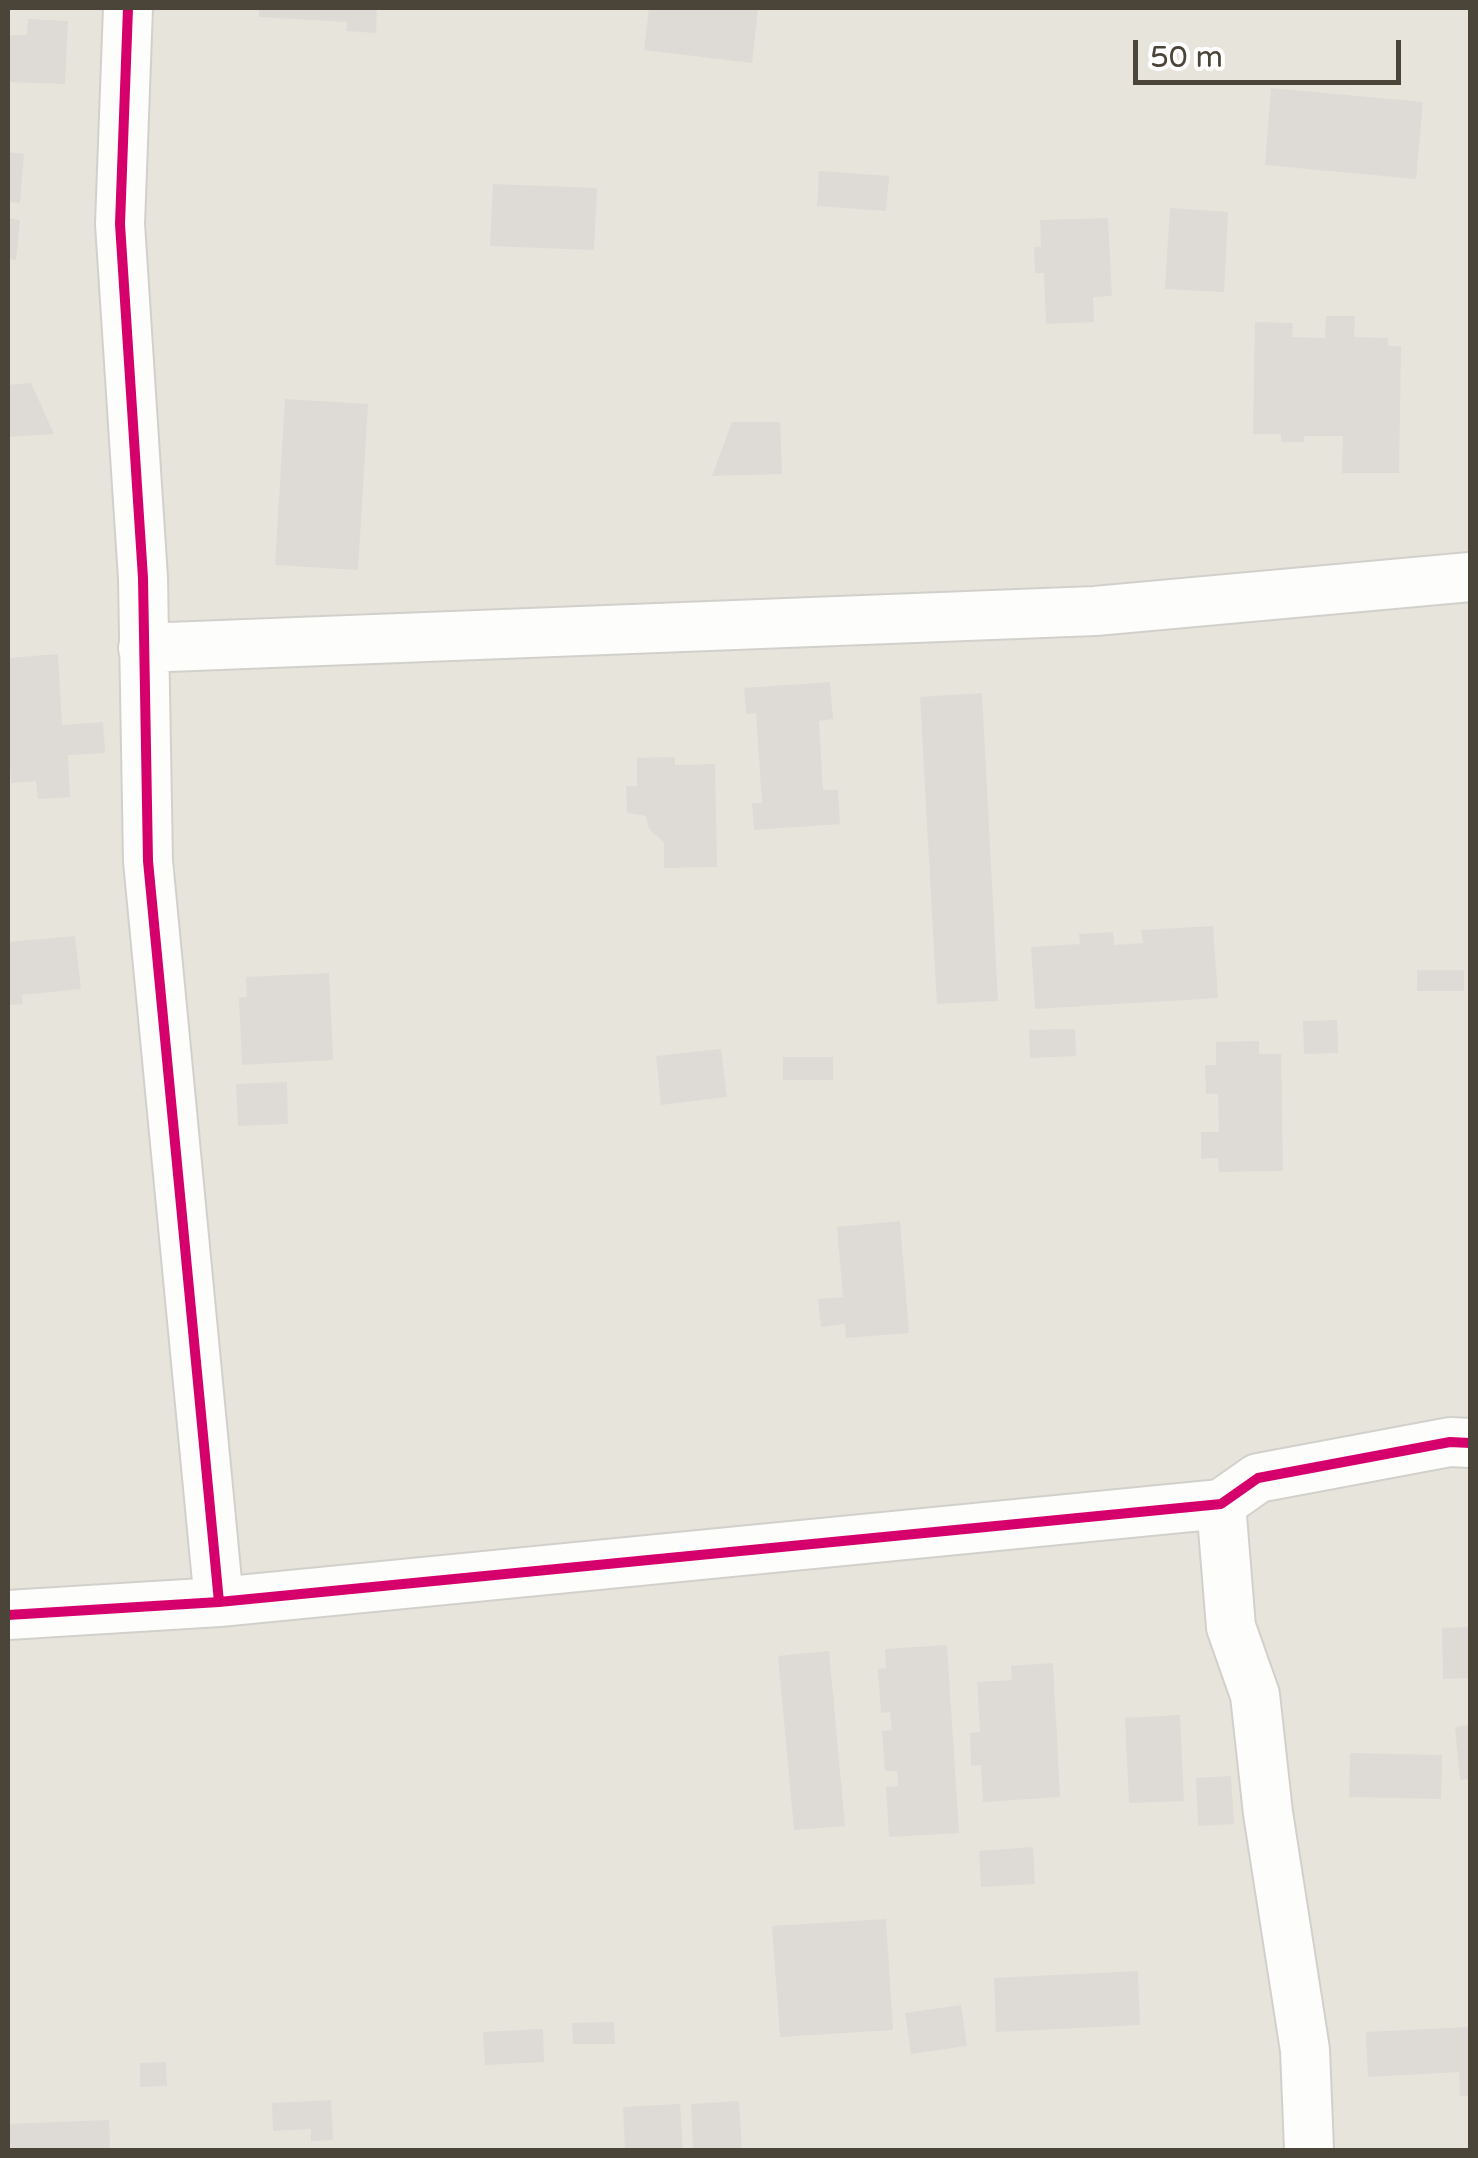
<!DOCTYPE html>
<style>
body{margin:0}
#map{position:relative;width:1478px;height:2158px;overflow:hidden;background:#f4f2ee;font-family:"Varela Round",sans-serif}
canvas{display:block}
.frame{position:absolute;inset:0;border:10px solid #4b4439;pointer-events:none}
.scale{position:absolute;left:1133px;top:40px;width:268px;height:45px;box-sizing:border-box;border:5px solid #4b4439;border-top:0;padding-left:12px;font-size:30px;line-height:35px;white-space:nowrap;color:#4b4439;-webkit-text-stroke:8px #fff;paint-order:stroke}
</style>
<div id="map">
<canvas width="1478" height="2158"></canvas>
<div class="frame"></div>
<div class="scale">50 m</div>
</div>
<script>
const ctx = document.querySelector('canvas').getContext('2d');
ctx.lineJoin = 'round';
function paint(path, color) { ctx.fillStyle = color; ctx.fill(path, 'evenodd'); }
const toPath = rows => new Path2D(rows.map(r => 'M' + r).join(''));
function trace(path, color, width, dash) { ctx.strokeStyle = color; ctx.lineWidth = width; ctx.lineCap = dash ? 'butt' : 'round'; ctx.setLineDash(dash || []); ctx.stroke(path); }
paint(toPath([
 [8,8,1470,8,1470,2150,8,2150]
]), '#e7e4dc');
paint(toPath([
 [259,8,377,8,376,33,346,31,347,22,259,17],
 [649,8,758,8,752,63,644,50],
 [28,19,68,21,65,84,8,82,8,35,27,35],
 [1271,88,1423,102,1416,179,1265,165],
 [8,152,24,154,20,203,8,202],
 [819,171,889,176,886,211,817,206],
 [493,184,597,188,594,250,490,246],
 [1170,208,1228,212,1224,292,1165,289],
 [8,218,20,220,16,260,8,259],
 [1108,218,1112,296,1093,297,1094,322,1046,324,1044,273,1035,273,1034,247,1041,247,1040,220],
 [1326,316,1355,316,1354,337,1388,338,1388,346,1401,346,1399,473,1342,473,1343,436,1304,436,1304,442,1281,442,1281,434,1253,434,1255,322,1293,323,1292,337,1325,338],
 [31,383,54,434,8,437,8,385],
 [285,399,368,404,358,570,275,565],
 [732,422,780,422,782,474,712,476],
 [58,654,62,725,103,722,105,753,68,755,70,797,38,799,36,781,11,783,10,766,8,766,8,658],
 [830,682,833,719,819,721,823,790,838,790,840,824,754,830,752,803,762,803,756,713,746,714,744,688],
 [982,693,998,1001,937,1004,920,697],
 [675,757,675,765,715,764,717,867,664,868,664,842,649,829,646,816,627,813,626,786,637,786,637,758],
 [1213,926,1218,998,1035,1009,1031,947,1080,944,1079,934,1113,932,1114,945,1143,943,1141,930],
 [75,936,81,989,22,995,23,1004,8,1005,8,942],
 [1417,970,1464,970,1464,991,1417,991],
 [329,973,333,1060,242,1065,239,998,247,997,246,977],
 [1337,1020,1338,1053,1304,1054,1303,1021],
 [1075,1029,1076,1056,1030,1058,1029,1030],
 [1259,1041,1259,1054,1281,1054,1283,1171,1219,1172,1218,1158,1201,1159,1201,1132,1219,1132,1218,1094,1206,1094,1205,1065,1216,1065,1216,1042],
 [721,1049,727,1097,661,1105,656,1056],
 [783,1057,833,1057,833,1080,783,1080],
 [287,1082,288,1124,238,1126,236,1084],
 [900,1221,909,1333,846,1338,845,1324,821,1327,818,1299,843,1297,837,1227],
 [1470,1627,1470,1678,1443,1679,1442,1628],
 [947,1645,959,1833,889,1837,886,1787,898,1786,897,1771,885,1771,882,1731,892,1730,890,1712,881,1713,878,1669,886,1668,885,1649],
 [829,1651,845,1826,794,1830,778,1656],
 [1053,1663,1060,1797,983,1802,981,1765,971,1766,970,1733,980,1732,977,1682,1012,1680,1011,1666],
 [1180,1715,1184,1801,1129,1803,1125,1718],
 [1470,1725,1470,1779,1460,1780,1455,1727],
 [1350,1753,1442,1755,1441,1799,1349,1797],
 [1231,1776,1234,1824,1198,1826,1196,1778],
 [1033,1847,1035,1884,981,1887,979,1851],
 [886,1919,893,2030,780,2037,772,1926],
 [1138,1971,1140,2025,996,2032,994,1978],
 [961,2005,967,2046,911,2054,905,2013],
 [614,2022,615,2044,573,2044,572,2023],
 [1470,2027,1470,2096,1460,2096,1459,2072,1368,2077,1366,2032],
 [543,2029,544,2062,485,2065,483,2032],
 [166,2062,167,2086,140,2087,140,2063],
 [331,2100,333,2140,311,2141,311,2129,273,2131,272,2103],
 [739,2101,742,2150,693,2150,691,2104],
 [680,2104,683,2150,625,2150,623,2107],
 [109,2120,110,2150,8,2150,8,2124]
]), '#dedbd6');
const minor = toPath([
 [128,8,120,224,143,578,148,861,219,1602],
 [143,648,1095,611,1470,577],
 [1221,1504,1231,1627,1255,1695,1268,1813,1305,2050,1309,2150],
 [8,1615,219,1602,1221,1504,1258,1478,1450,1442,1470,1443]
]);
trace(minor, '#d2d0cb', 52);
trace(minor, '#fdfdfc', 48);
trace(toPath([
 [128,8,120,224,143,578,148,861,219,1602],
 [8,1615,219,1602,1221,1504,1258,1478,1450,1442,1470,1443]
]), '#d6006c', 10);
</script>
